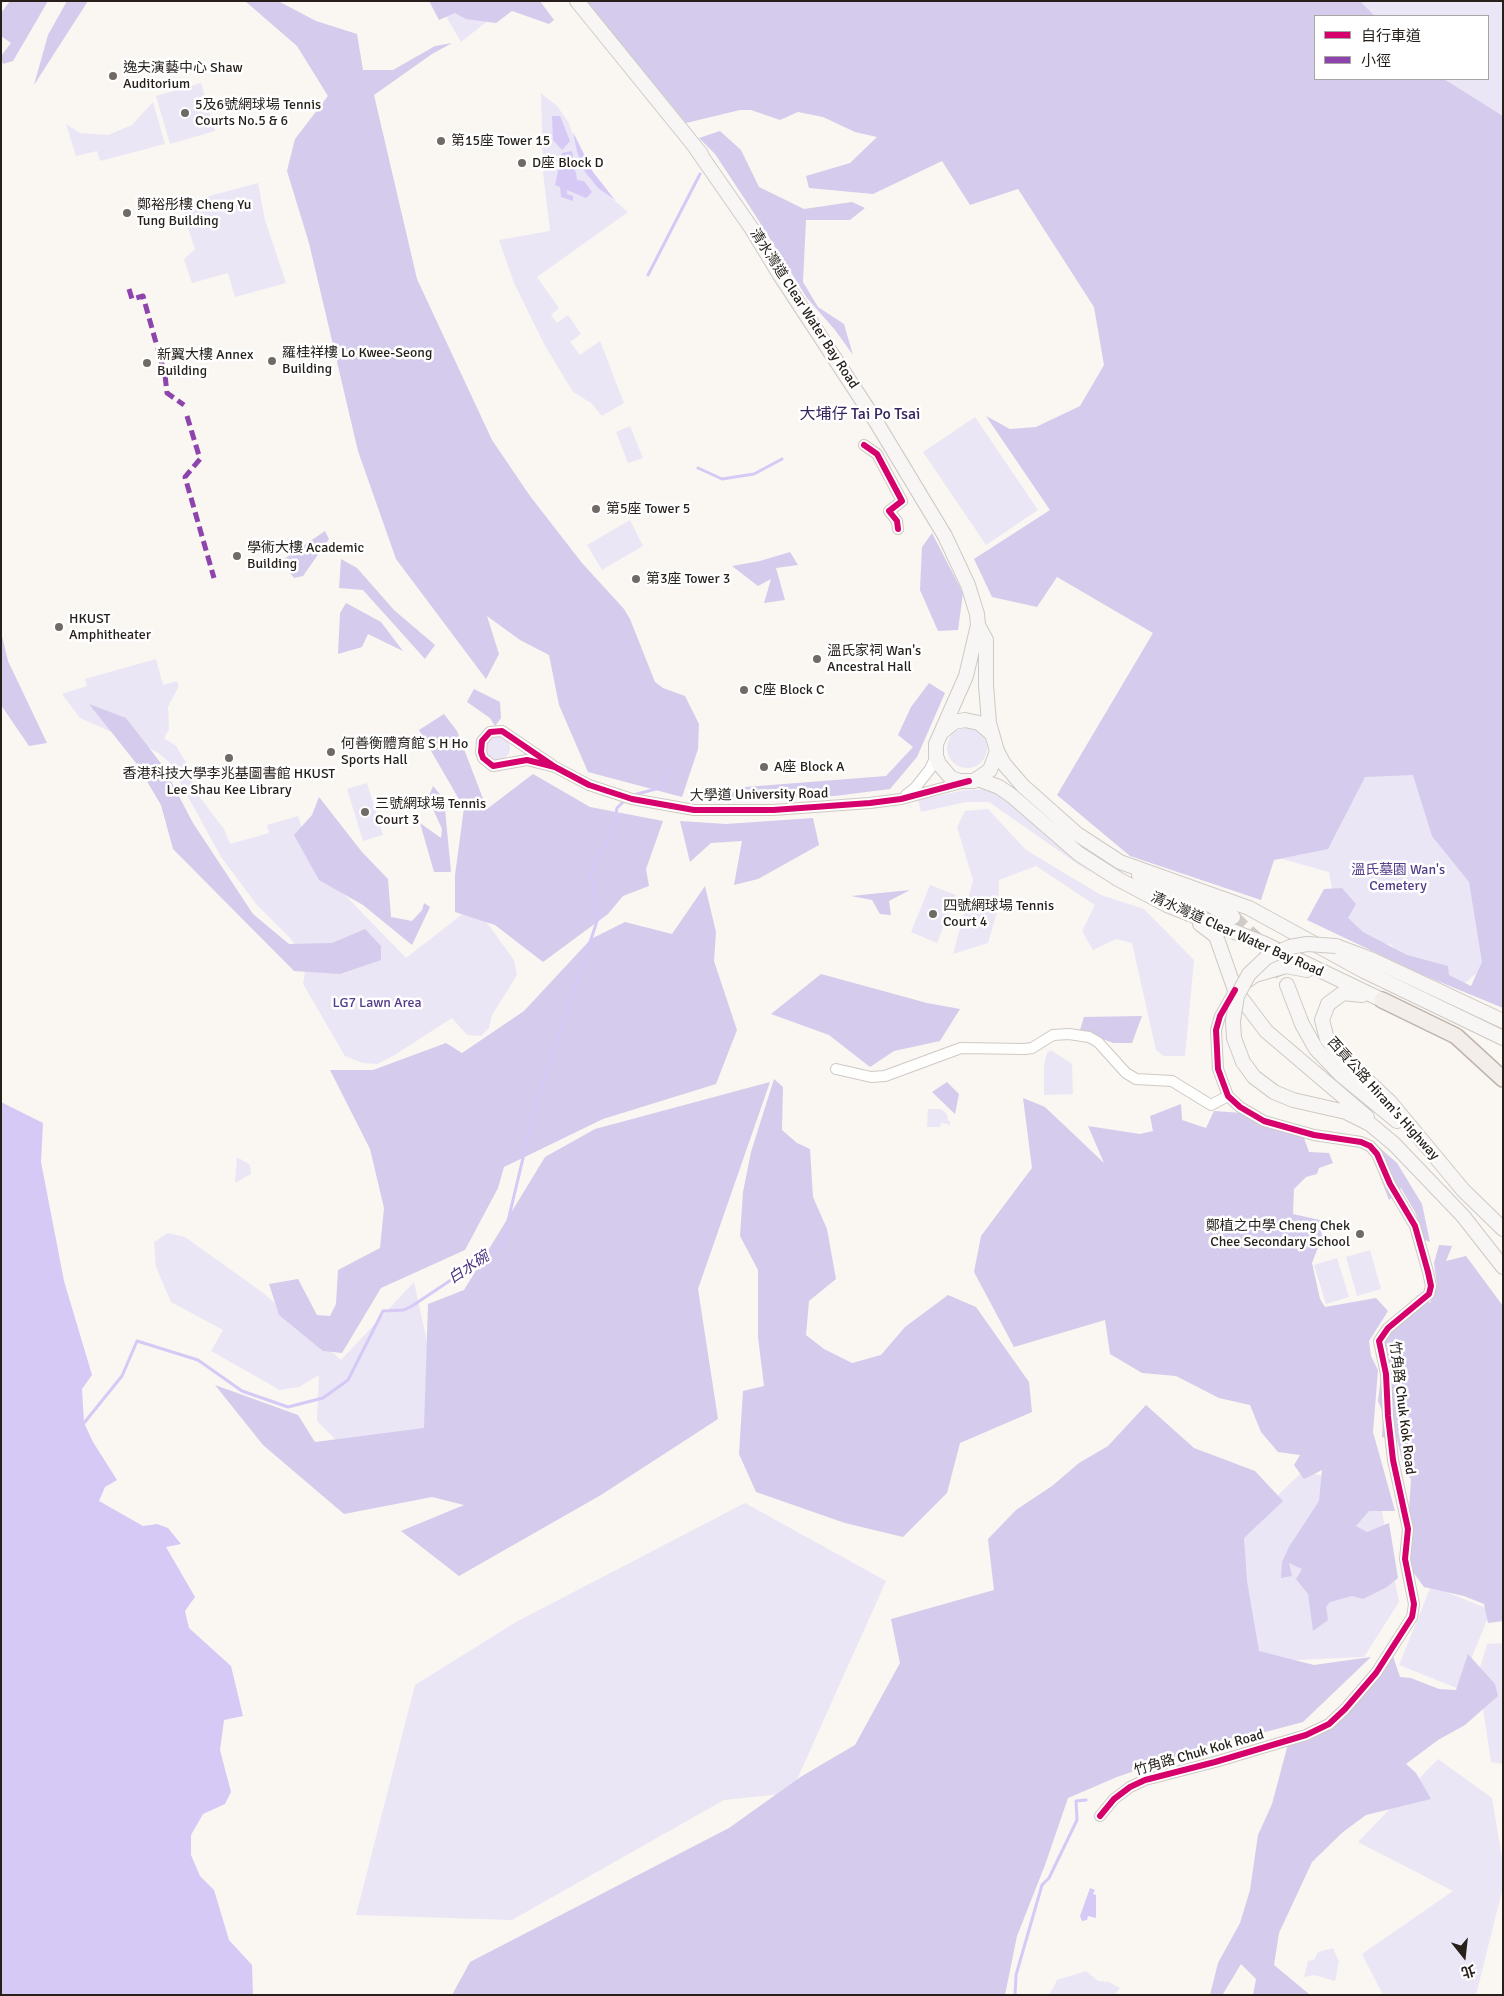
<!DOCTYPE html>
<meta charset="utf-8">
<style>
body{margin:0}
#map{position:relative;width:1504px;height:1996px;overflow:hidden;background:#faf6f2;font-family:Signika,"Noto Sans TC",sans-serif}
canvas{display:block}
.frame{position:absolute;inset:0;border:2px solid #261f1a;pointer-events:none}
.legend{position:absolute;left:1314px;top:15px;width:175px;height:65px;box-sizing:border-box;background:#fff;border:1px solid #a8a5a3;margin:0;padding:6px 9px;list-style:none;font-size:15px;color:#261f1a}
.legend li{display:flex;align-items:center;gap:10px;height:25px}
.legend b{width:25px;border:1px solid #a8a5a3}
.north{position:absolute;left:1439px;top:1931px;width:50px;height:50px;-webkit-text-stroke:4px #fff;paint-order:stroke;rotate:164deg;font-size:14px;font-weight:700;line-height:20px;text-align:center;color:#261f1a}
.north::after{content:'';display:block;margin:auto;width:18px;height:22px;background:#261f1a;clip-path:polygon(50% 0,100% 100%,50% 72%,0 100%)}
</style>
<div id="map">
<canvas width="1504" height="1996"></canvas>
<div class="frame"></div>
<ul class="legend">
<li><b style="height:6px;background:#d6006c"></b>自行車道</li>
<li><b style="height:6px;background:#8e44ad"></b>小徑</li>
</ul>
<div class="north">北</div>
</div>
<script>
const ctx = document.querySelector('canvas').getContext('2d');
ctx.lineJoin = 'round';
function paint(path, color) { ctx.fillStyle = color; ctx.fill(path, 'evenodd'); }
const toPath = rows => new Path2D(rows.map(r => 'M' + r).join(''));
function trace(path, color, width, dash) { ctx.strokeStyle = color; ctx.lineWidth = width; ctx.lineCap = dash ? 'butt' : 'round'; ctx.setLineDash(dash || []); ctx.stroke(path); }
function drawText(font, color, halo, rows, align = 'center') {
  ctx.font = font + ' Signika,"Noto Sans TC",sans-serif'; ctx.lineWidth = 5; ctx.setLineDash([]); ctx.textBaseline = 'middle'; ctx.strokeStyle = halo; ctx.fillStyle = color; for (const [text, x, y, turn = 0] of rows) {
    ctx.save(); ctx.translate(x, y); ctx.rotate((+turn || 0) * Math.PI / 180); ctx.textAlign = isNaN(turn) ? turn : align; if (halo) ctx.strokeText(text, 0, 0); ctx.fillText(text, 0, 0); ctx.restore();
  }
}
paint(toPath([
 [437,1,513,1,461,42],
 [1360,1,1503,1,1503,116,1444,79,1488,79,1488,16,1375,16],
 [201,83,215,131,170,144,156,96],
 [541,93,557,106,569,123,585,172,591,180,628,212,537,277,559,308,551,315,557,323,568,315,581,334,570,342,580,355,600,341,624,403,602,416,591,403,573,392,544,344,514,283,499,240,550,231,543,172],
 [153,102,165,144,100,161,97,151,76,156,66,124,80,133,108,135,132,125],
 [258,183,265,220,286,283,235,297,228,273,192,283,184,259,195,249,180,204],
 [975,417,1038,510,986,545,923,452],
 [630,426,643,458,628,463,616,432],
 [630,520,643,546,602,570,587,545],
 [156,659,163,685,177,681,179,686,168,707,169,729,164,738,176,746,187,764,195,791,224,829,230,844,269,833,267,825,298,816,305,837,340,890,406,958,474,905,514,960,517,975,492,1015,489,1028,481,1036,467,1035,452,1018,393,1056,377,1064,363,1063,345,1056,303,984,307,960,290,938,257,905,221,857,169,762,157,752,80,718,62,694,87,686,85,679],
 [1250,727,1423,770,1500,953,1458,989,1410,963,1391,945,1341,935,1329,872,1214,840],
 '947 748a20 20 0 1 1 40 0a20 20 0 1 1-40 0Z',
 '486 748a12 12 0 1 1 24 0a12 12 0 1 1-24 0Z',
 [367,783,383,835,363,841,347,789],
 [988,789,1005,796,1092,874,989,802,966,802,921,812,918,800,965,790],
 [988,809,1026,850,1101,895,1144,909,1194,960,1185,1056,1164,1056,1156,1050,1132,943,1116,939,1093,950,1082,931,1095,905,1036,866,999,880,998,908,988,943,953,954,973,880,957,827,965,811],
 [930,885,956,895,937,943,911,932],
 [1051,1050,1072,1064,1073,1094,1044,1095,1044,1065,1047,1053],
 [928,1109,941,1109,947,1114,948,1121,950,1121,949,1127,948,1124,941,1123,940,1127,927,1127],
 [237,1157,250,1165,251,1174,235,1183],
 [168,1233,185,1237,262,1292,341,1360,414,1282,448,1437,345,1449,317,1421,319,1375,299,1387,280,1390,211,1351,223,1330,171,1302,156,1267,154,1242],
 [1370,1250,1381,1289,1357,1296,1346,1257],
 [1337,1258,1349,1297,1326,1304,1314,1265],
 [1303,1471,1378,1490,1399,1602,1364,1657,1251,1662,1235,1537],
 [745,1503,886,1581,791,1793,724,1800,512,1920,356,1915,415,1685,516,1622],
 [1431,1586,1491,1610,1459,1689,1399,1665],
 [1503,1643,1503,1764,1491,1762,1478,1675,1487,1644],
 [1438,1759,1492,1798,1503,1864,1503,1887,1476,1995,1383,1995,1362,1954,1453,1891,1358,1842],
 [1333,1948,1339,1962,1335,1981,1314,1975,1304,1977,1308,1961,1314,1960,1318,1952],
 [1086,1971,1098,1981,1109,1982,1120,1988,1114,1995,1047,1995,1051,1992,1057,1980]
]), '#ebe6f5');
paint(toPath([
 [10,1,48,1,13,61,3,64,1,56,11,43,1,36,1,13],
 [67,1,88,1,34,85,48,35],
 [245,1,278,1,316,21,357,34,363,70,393,70,435,46,452,43,432,54,374,95,417,279,492,440,530,496,582,563,624,609,630,619,655,682,663,688,685,696,699,724,698,749,682,797,588,772,559,705,549,655,520,640,487,616,499,654,486,679,396,559,358,451,309,243,287,171,295,139,328,96,297,46],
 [429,1,540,1,554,20,549,24,512,11,496,23,466,19,455,13,439,20],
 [586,1,1360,1,1375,16,1315,16,1315,79,1444,79,1503,116,1503,1008,1423,975,1307,920,1324,889,1342,888,1356,904,1348,918,1363,932,1407,955,1448,966,1449,975,1471,986,1482,962,1469,882,1432,836,1413,775,1365,777,1328,849,1274,860,1261,900,1130,856,1057,795,1153,633,1057,577,1037,607,992,597,974,559,1050,510,986,416,1010,429,1036,427,1080,406,1104,365,1094,307,1018,189,970,205,942,161,873,194,809,188,806,176,850,163,877,137,855,132,823,117,798,112,780,120,751,110,740,110,686,123],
 [720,131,741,150,759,187,804,209,852,202,865,208,850,220,806,220,803,282,818,307,844,324,853,355,835,330,807,298,752,210,715,154,699,138],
 [325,531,329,539,303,576,294,578,281,561],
 [932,533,963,593,958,630,938,631,920,590,922,547],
 [790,552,798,565,776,568,785,600,764,603,771,579,758,586,732,566,760,561],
 [341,559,357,568,394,610,435,645,425,659,363,590,339,588],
 [346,603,381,622,403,651,368,634,362,647,338,654,340,613],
 [1,632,8,661,47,743,29,746,1,705],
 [929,683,945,693,917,757,890,789,835,796,720,798,720,789,886,776,913,747,898,735,911,707],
 [474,689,500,702,501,718,495,726,490,718,467,702],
 [89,704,126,718,163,766,193,823,253,914,289,944,332,943,365,929,381,946,381,960,340,974,294,971,173,849,161,805,136,763],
 [444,714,457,731,487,809,533,774,590,807,663,821,646,869,649,886,623,896,608,914,543,962,495,925,455,912,455,875,464,808,419,730],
 [433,786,444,799,451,872,434,872,420,823,441,838,442,829,428,798],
 [319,797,362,852,388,879,391,917,412,921,422,910,424,903,430,907,412,945,363,905,319,880,294,835,312,815],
 [813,818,819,845,758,879,734,885,742,841,711,843,690,862,680,821,726,824],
 [705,886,716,932,714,961,737,1030,716,1084,603,1119,504,1167,498,1188,465,1250,381,1288,342,1353,323,1351,279,1315,269,1284,298,1279,317,1315,330,1316,336,1304,338,1270,380,1248,384,1208,370,1149,330,1070,373,1070,446,1043,462,1053,524,1011,591,939,625,922,672,934],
 [910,890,889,901,891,915,880,914,872,900,851,896],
 [821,974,927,1003,960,1009,940,1041,894,1051,870,1067,829,1035,771,1014],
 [1142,1016,1132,1043,1113,1043,1080,1030,1084,1017],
 [774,1079,783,1087,782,1130,797,1143,810,1149,813,1197,827,1229,836,1279,809,1301,806,1335,824,1349,852,1363,881,1355,905,1327,948,1295,976,1307,1029,1382,1032,1412,960,1443,947,1493,903,1537,845,1523,756,1492,739,1454,743,1391,764,1386,758,1337,758,1270,740,1236,743,1192,751,1152],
 [770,1082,698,1289,718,1419,601,1495,459,1576,401,1531,464,1505,432,1497,344,1514,263,1445,215,1385,298,1415,315,1442,424,1428,428,1304,464,1290,545,1157,595,1129],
 [947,1082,959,1094,955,1114,932,1092],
 [1023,1098,1045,1107,1104,1163,1088,1126,1140,1134,1153,1131,1150,1116,1181,1104,1182,1120,1206,1128,1214,1111,1242,1113,1259,1123,1304,1138,1309,1152,1329,1153,1333,1163,1319,1168,1317,1174,1306,1177,1294,1189,1293,1214,1320,1220,1322,1237,1312,1263,1320,1299,1325,1307,1376,1298,1388,1311,1369,1341,1371,1356,1378,1370,1373,1432,1395,1511,1369,1511,1356,1526,1367,1532,1389,1523,1398,1578,1387,1587,1363,1599,1352,1596,1330,1602,1326,1607,1328,1620,1313,1631,1308,1594,1296,1579,1302,1569,1289,1563,1292,1576,1281,1578,1282,1562,1289,1547,1319,1501,1322,1470,1304,1479,1294,1465,1300,1455,1278,1452,1261,1432,1250,1405,1219,1398,1176,1376,1142,1373,1110,1354,1105,1320,1014,1347,974,1272,981,1236,1032,1168],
 [1371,1140,1397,1163,1422,1204,1430,1242,1425,1240,1415,1212,1401,1188,1389,1200,1379,1174,1388,1172,1380,1152],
 [1439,1245,1452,1246,1446,1261,1466,1256,1503,1306,1503,1621,1488,1623,1484,1604,1464,1596,1424,1587,1401,1556,1413,1542,1409,1510,1411,1480,1402,1460,1397,1439,1382,1437,1383,1413,1378,1401,1381,1376,1384,1374,1384,1326,1402,1310,1416,1312,1417,1295,1430,1303,1437,1286,1434,1263],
 [1146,1405,1194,1448,1255,1471,1283,1501,1244,1538,1247,1581,1259,1651,1314,1665,1371,1657,1303,1722,1186,1753,1117,1777,1068,1798,1045,1865,1017,1936,1005,1995,452,1995,470,1962,729,1828,802,1776,855,1745,900,1663,891,1619,994,1590,988,1539,1016,1510,1052,1486,1079,1463,1108,1446],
 [1392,1653,1400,1677,1411,1678,1439,1689,1456,1690,1468,1654,1495,1684,1498,1696,1465,1725,1438,1740,1406,1764,1416,1773,1431,1799,1366,1815,1343,1832,1312,1862,1279,1933,1274,1965,1309,1994,1253,1995,1256,1979,1241,1964,1223,1994,1210,1995,1218,1963,1240,1923,1250,1890,1258,1835,1272,1804,1288,1744,1346,1709]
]), '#d5cbec');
paint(toPath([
 [552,116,560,116,570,141,562,150,553,140],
 [573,132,593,172,615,200,598,188,585,172,577,152],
 [572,151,577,180,584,181,592,192,586,198,567,190,567,194,573,196,573,201,561,197,560,187,555,185,562,153],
 [1,1102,43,1123,41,1162,64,1281,92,1375,82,1389,84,1423,93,1442,117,1480,105,1487,99,1501,143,1526,157,1524,168,1528,181,1544,166,1547,195,1597,185,1611,189,1628,231,1666,243,1716,224,1720,220,1750,231,1792,225,1804,203,1814,191,1835,191,1855,200,1876,214,1890,229,1940,252,1965,253,1995,1,1995],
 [1090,1888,1095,1890,1093,1894,1096,1895,1096,1918,1088,1916,1087,1920,1082,1921,1080,1916]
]), '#d6c9f6');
trace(toPath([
 [648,275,700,174],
 [698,468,722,479,754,474,782,459],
 [630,796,663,787,669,771],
 [84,1423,122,1376,137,1341,198,1360,242,1391,288,1407,323,1398,348,1380,383,1311,404,1310,412,1306,502,1246,534,1112,598,918,591,875,593,868,612,834,617,808,625,800],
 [1015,1995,1016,1975,1042,1885,1049,1878,1077,1820,1076,1801,1086,1800]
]), '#d6c9f6', 3);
trace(toPath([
 [1233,917,1262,944,1276,963,1287,985]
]), '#d0cbc7', 14, [14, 7]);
const street = toPath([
 [864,445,877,454,902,501,889,511,897,521,898,529],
 [555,767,527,760,493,766,483,758,481,752,482,741,490,732,502,731,555,767,589,785,632,799,694,810,773,810,870,803,901,799,965,782],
 [906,795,915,788,930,769,936,756],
 [836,1069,871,1077,885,1076,961,1048,1025,1049,1032,1048,1053,1035,1069,1034,1089,1037,1098,1042,1126,1073,1136,1079,1172,1081,1211,1105,1228,1096],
 [1100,1816,1114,1799,1130,1787,1145,1780,1215,1762,1306,1735,1329,1724,1345,1709,1376,1673,1412,1617,1413,1611,1414,1604,1405,1559,1408,1529,1393,1460,1388,1416,1386,1374,1379,1341,1388,1328,1429,1294,1431,1286,1428,1272,1415,1226,1390,1184,1377,1154,1370,1146,1361,1142,1314,1135,1264,1121,1240,1107,1228,1096,1218,1069,1216,1030,1220,1016,1235,990]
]);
const secondary = toPath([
 [577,1,701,154],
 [695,147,752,229,780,275,875,420,945,536,968,585,977,614,978,625,966,676,936,744,936,756,939,764,951,778,960,781,974,781,990,770,997,751],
 [978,625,986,640,986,685,989,723,997,751,1004,764,1023,786,1077,834,1120,862,1249,908,1364,971,1503,1038],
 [942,732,954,722,965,720,979,723,992,734],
 [978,779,999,787,1012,796,1079,854,1118,879,1167,905,1265,944,1382,1000],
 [1139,875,1163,888,1208,904,1233,917],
 [1200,924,1216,936,1235,990,1266,1031,1367,1117],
 [1336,946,1373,960,1503,1021],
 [1245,982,1255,975,1286,966,1307,970],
 [1287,985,1302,1024,1316,1049,1340,1074,1397,1121],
 [1362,995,1343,993,1328,1004,1322,1020,1327,1039,1340,1055,1390,1102,1463,1190,1503,1229],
 [1243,1062,1254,1077,1274,1092,1293,1100,1346,1112,1370,1124,1394,1144,1463,1216,1503,1267]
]);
const primary = toPath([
 [1382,1000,1456,1036,1503,1079]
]);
trace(street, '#cfc9c5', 12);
trace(secondary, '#cfc9c5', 16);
trace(primary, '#bfb4ac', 18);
trace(street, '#fefefd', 10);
trace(secondary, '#f8f6f4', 14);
trace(primary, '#f3eeea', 15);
const secondaryBridge = toPath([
 [1243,1062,1234,1038,1233,1021,1237,996,1249,974,1267,957,1290,947,1307,944,1336,946]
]);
trace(secondaryBridge, '#cfc9c5', 16, []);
trace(secondaryBridge, '#f8f6f4', 14);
trace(toPath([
 [129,289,132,299,143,296,165,375,167,393,184,405],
 [187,416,200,459,185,477,214,578]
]), '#8e44ad', 5, [10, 5]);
trace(toPath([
 [864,445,877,454,902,501,889,511,897,521,898,529],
 [555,767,527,760,493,766,483,758,481,752,482,741,490,732,502,731,555,767,589,785,632,799,694,810,773,810,870,803,901,799,969,781],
 [1100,1816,1114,1799,1130,1787,1145,1780,1215,1762,1306,1735,1329,1724,1345,1709,1376,1673,1412,1617,1413,1611,1414,1604,1405,1559,1408,1529,1393,1460,1388,1416,1386,1374,1379,1341,1388,1328,1429,1294,1431,1286,1428,1272,1415,1226,1390,1184,1377,1154,1370,1146,1361,1142,1314,1135,1264,1121,1240,1107,1228,1096,1218,1069,1216,1030,1220,1016,1235,990]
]), '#d6006c', 6);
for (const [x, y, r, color] of [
 [113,76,5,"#706a66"],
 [185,113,5,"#706a66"],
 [441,141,5,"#706a66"],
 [522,163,5,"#706a66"],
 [127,213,5,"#706a66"],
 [272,361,5,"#706a66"],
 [147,363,5,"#706a66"],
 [596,509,5,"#706a66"],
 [237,556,5,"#706a66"],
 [636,579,5,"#706a66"],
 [59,627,5,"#706a66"],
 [817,659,5,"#706a66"],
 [744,690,5,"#706a66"],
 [331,752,5,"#706a66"],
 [229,758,5,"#706a66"],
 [764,767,5,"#706a66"],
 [365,812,5,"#706a66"],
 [933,914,5,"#706a66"],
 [1360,1234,5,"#706a66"]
]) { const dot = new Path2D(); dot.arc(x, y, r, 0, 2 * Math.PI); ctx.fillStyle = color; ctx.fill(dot); trace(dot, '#fff', 2); }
drawText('14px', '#261f1a', '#fff', [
 ["逸夫演藝中心 Shaw",123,68],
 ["Auditorium",123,84],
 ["5及6號網球場 Tennis",195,105],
 ["Courts No.5 & 6",195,121],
 ["第15座 Tower 15",451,141],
 ["D座 Block D",532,163],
 ["鄭裕彤樓 Cheng Yu",137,205],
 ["Tung Building",137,221],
 ["羅桂祥樓 Lo Kwee-Seong",282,353],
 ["Building",282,369],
 ["新翼大樓 Annex",157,355],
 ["Building",157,371],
 ["第5座 Tower 5",606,509],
 ["學術大樓 Academic",247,548],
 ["Building",247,564],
 ["第3座 Tower 3",646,579],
 ["HKUST",69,619],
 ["Amphitheater",69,635],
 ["溫氏家祠 Wan's",827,651],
 ["Ancestral Hall",827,667],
 ["C座 Block C",754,690],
 ["何善衡體育館 S H Ho",341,744],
 ["Sports Hall",341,760],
 ["A座 Block A",774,767],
 ["香港科技大學李兆基圖書館 HKUST",229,774,"center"],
 ["Lee Shau Kee Library",229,790,"center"],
 ["三號網球場 Tennis",375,804],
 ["Court 3",375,820],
 ["四號網球場 Tennis",943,906],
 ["Court 4",943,922],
 ["鄭植之中學 Cheng Chek",1350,1226,"right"],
 ["Chee Secondary School",1350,1242,"right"]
], 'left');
drawText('14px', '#261f1a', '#fff', [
 ["清水灣道 Clear Water Bay Road",804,309,57],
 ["大學道 University Road",759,795,-1],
 ["清水灣道 Clear Water Bay Road",1237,935,24],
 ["西貢公路 Hiram's Highway",1383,1099,48],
 ["竹角路 Chuk Kok Road",1402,1408,83],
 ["竹角路 Chuk Kok Road",1199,1753,-16]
]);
drawText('14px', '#543c89', '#fff', [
 ["溫氏墓園 Wan's",1398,870],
 ["Cemetery",1398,886],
 ["LG7 Lawn Area",377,1003]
]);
drawText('italic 15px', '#4a317d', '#fff', [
 ["白水碗",469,1268,-34]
]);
drawText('16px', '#37245e', '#fff', [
 ["大埔仔 Tai Po Tsai",860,415]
]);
</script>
